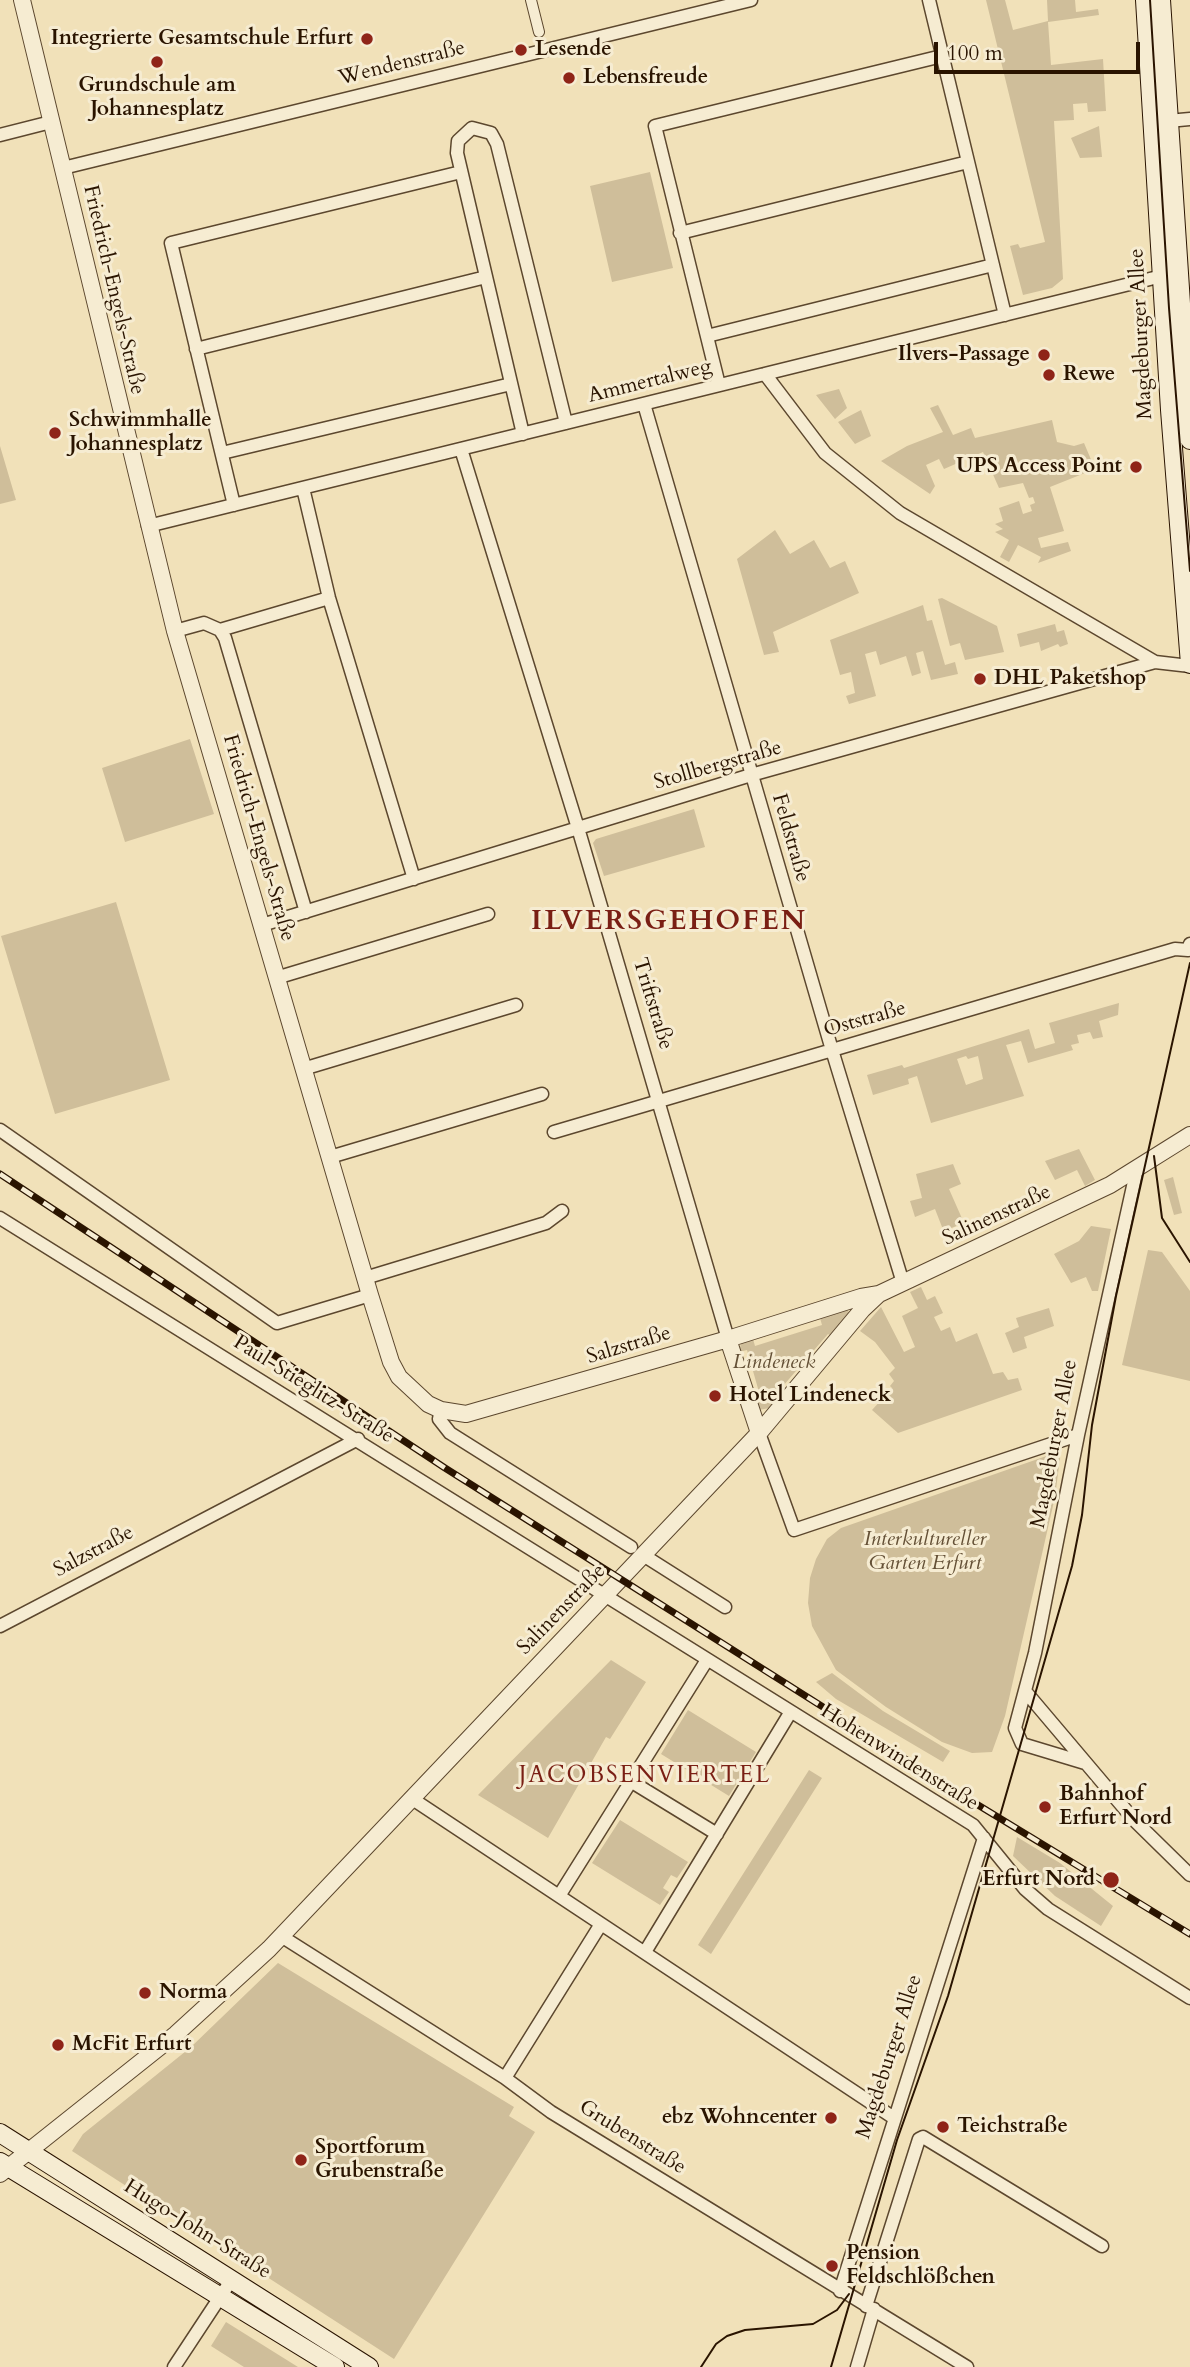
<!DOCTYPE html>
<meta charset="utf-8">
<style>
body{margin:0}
#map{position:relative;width:1190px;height:2367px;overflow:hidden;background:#f1e1b9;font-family:Cardo,serif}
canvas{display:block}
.scale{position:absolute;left:934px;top:42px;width:206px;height:32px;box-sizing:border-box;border:4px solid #2a1400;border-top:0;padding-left:9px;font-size:21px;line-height:24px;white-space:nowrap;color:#2a1400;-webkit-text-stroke:5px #f6ecd2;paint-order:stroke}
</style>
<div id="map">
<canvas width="1190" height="2367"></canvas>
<div class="scale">100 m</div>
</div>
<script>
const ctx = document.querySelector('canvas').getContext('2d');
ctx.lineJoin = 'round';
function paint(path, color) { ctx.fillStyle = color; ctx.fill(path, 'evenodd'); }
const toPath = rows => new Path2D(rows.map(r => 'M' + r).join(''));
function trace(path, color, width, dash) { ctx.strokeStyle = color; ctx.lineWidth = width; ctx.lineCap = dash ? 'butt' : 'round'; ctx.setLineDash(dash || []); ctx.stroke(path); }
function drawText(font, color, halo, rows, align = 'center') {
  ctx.font = font + ' Cardo,serif'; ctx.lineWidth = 6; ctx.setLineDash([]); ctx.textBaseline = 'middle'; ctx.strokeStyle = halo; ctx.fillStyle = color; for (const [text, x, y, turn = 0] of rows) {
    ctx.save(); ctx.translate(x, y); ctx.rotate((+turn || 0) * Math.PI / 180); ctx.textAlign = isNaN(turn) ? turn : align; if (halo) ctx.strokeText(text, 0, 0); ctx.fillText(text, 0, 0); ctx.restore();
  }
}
paint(toPath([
 [986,0,1005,0,1013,30,1048,21,1047,0,1075,0,1076,12,1098,9,1099,15,1048,22,1051,65,1103,59,1106,111,1088,112,1087,103,1073,104,1074,120,1054,121,1063,279,1052,288,1023,295,1010,246,1018,244,1020,248,1045,242],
 [1099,126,1102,157,1080,158,1071,138],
 [650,172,673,268,612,282,590,186],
 [839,389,847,408,835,419,816,395],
 [938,405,953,435,971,428,975,438,1052,420,1057,442,1074,446,1084,443,1095,469,1050,487,1064,531,1038,538,1041,548,1068,542,1071,551,1038,563,1041,557,1018,545,1009,562,1000,557,1009,540,995,532,1003,529,995,524,1003,521,999,508,1019,501,1023,514,1032,511,1030,505,1035,503,1033,497,1029,498,1023,483,999,488,983,452,944,469,939,459,926,465,935,486,930,494,881,461,907,446,943,432,930,408],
 [861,410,871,436,855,444,838,422],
 [0,446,16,500,0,504],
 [775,530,790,554,814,540,830,568,845,561,859,593,773,632,779,652,764,655,737,559],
 [942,598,997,626,1004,652,965,660,960,643,950,646,938,599],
 [923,605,927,621,932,620,945,665,955,662,958,674,931,680,923,651,916,653,921,673,912,676,906,656,880,665,876,651,865,654,876,696,849,704,846,696,855,693,851,672,840,675,830,640],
 [1055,624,1057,632,1064,630,1068,644,1060,647,1058,644,1041,651,1039,642,1020,647,1017,634],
 [190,739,214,814,125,842,102,768],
 [694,809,705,847,604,876,593,843,596,839],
 [116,902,170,1080,55,1114,1,936],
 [1119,1003,1118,1015,1099,1021,1103,1037,1093,1039,1090,1032,1077,1035,1079,1043,1071,1045,1073,1050,1028,1063,1021,1041,1006,1045,1024,1096,931,1123,917,1076,908,1079,909,1084,873,1095,867,1075,902,1065,904,1068,1029,1029,1035,1049,1055,1043,1049,1023],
 [966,1056,968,1059,978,1056,983,1079,966,1085,957,1059],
 [1079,1149,1095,1180,1085,1186,1077,1170,1055,1180,1045,1161],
 [953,1164,961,1184,949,1189,964,1223,949,1229,942,1227,935,1209,915,1217,910,1201,922,1198,916,1174],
 [1173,1177,1182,1213,1174,1215,1164,1180],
 [1091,1226,1111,1229,1098,1291,1092,1291,1086,1277,1071,1283,1054,1254,1079,1241],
 [1148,1250,1162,1252,1190,1291,1190,1381,1122,1365],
 [921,1287,927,1300,935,1296,943,1313,934,1317,941,1331,950,1327,956,1342,977,1333,993,1374,1003,1372,1008,1380,1018,1378,1022,1390,898,1433,872,1410,892,1388,890,1386,894,1381,889,1374,895,1368,875,1342,860,1331,881,1307,904,1352,915,1347,902,1316,918,1308,910,1292],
 [1049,1308,1054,1326,1024,1337,1027,1348,1013,1353,1005,1333,1019,1327,1016,1318],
 [847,1310,849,1312,831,1336,828,1334,770,1401,773,1404,770,1408,758,1410,753,1401,761,1399,747,1350,739,1352,741,1343,753,1339,755,1346,822,1325,820,1318],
 [1055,1453,1060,1458,1055,1497,1005,1716,992,1752,972,1753,942,1742,886,1707,836,1670,812,1626,808,1603,810,1578,816,1559,827,1539,841,1528],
 [611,1660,646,1682,610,1739,606,1737,548,1838,478,1795],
 [832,1673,883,1711,950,1751,943,1762,836,1699,816,1682],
 [688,1710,756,1752,729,1796,661,1754],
 [809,1770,822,1778,711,1954,698,1945],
 [620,1820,688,1862,677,1878,671,1875,663,1888,669,1892,660,1905,592,1863],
 [1017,1837,1060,1863,1113,1906,1101,1926,1055,1896,1013,1856],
 [278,1963,514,2107,509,2116,535,2132,394,2359,72,2151,83,2134,191,2047],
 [226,2322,298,2367,244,2367,211,2346]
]), '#cfbe9a');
const pedestrian = toPath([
 [531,0,539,32]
]);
const minor = toPath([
 [929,0,1005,315],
 [1168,121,1190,119],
 [0,135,51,122],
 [63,168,751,0],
 [680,233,968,162],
 [707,336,993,265],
 [196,349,486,277],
 [765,374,825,453,900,513,1155,662],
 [719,385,655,126,942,56],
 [644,404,832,1050,903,1283],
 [523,434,457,153,458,141,472,128,491,133,497,144,566,423],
 [461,449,578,828,728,1339],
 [222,453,511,384],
 [303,488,329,598,414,879],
 [234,505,171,243,461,172],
 [148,526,1162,276],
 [220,630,329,598],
 [175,631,204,623,220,630,225,638,306,912],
 [262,925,751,775,1155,662,1190,666],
 [276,978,488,914],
 [303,1069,516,1005],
 [0,1130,277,1323,370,1295],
 [554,1132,1175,949,1188,950,1190,944],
 [330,1157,542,1094],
 [0,1218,973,1825,1025,1889,1048,1909,1190,1998],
 [365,1278,546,1223,562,1211],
 [441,1410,439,1419,450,1433,631,1547],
 [759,1433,794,1530,1078,1435],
 [643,1555,725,1607],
 [0,1626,358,1439],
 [1025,1691,1135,1821,1190,1875],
 [1085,1763,1022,1744,1015,1728,1035,1653,1078,1435,1137,1168],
 [632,1782,717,1834],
 [411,1798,894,2118],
 [559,1896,707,1660],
 [281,1936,505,2078,551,2112,967,2367],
 [645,1952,790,1713],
 [505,2078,601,1924],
 [840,2291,984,1838],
 [866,2306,919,2139,923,2137,1102,2246],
 [174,2367,232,2279],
 [857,2367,874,2309]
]);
const tertiary = toPath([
 [22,0,175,631,370,1295,391,1362,399,1377,428,1404,441,1410,466,1414,728,1339,861,1297,879,1294],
 [728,1339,759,1433],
 [0,2174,176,2034,269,1949,759,1433,862,1310,879,1294,1110,1185,1190,1135]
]);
const secondary = toPath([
 [1145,0,1170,410,1190,664],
 [1161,0,1190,440],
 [0,2133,369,2367],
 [0,2162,335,2367]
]);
trace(pedestrian, '#5c472e', 12);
trace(minor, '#5c472e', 15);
trace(tertiary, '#5c472e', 18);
trace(secondary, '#2a1400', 20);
trace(pedestrian, '#f6ecd2', 10);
trace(minor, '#f6ecd2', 12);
trace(tertiary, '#f6ecd2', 16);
trace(secondary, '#f6ecd2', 18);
trace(toPath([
 [1150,0,1169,308,1190,571],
 [1154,1156,1162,1218,1190,1262],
 [701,2367,716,2344,727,2336,745,2330,813,2324,837,2310,849,2294],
 [831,2367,897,2140,948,1996,1072,1566,1082,1515,1092,1425,1116,1296,1190,963]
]), '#2a1400', 2);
const rail = toPath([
 [0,1174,445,1468,978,1805,1190,1934]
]);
trace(rail, '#2a1400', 7);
trace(rail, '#f6ecd2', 4.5, [13]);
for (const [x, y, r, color] of [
 [367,39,7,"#8f2418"],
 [521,50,7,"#8f2418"],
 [157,62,7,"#8f2418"],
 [569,78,7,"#8f2418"],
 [1044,355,7,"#8f2418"],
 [1049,375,7,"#8f2418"],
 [55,433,7,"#8f2418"],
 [1136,467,7,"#8f2418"],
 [980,679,7,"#8f2418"],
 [715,1396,7,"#8f2418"],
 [1045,1807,7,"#8f2418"],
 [1111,1880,9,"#8f2418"],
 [145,1993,7,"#8f2418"],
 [58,2045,7,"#8f2418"],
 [831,2118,7,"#8f2418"],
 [943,2127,7,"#8f2418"],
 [301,2160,7,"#8f2418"],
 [832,2266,7,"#8f2418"]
]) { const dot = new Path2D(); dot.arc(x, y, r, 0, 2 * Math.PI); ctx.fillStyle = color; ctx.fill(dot); trace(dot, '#f6ecd2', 2.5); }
drawText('bold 21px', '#2a1400', '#f6ecd2', [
 ["Integrierte Gesamtschule Erfurt",353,39,"right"],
 ["Lesende",535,50],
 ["Lebensfreude",583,78],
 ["Grundschule am",157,86,"center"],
 ["Johannesplatz",157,110,"center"],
 ["Ilvers-Passage",1030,355,"right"],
 ["Rewe",1063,375],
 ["Schwimmhalle",69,421],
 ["Johannesplatz",69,445],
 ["UPS Access Point",1122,467,"right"],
 ["DHL Paketshop",994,679],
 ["Hotel Lindeneck",729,1396],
 ["Bahnhof",1059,1795],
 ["Erfurt Nord",1059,1819],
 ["Erfurt Nord",1095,1880,"right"],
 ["Norma",159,1993],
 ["McFit Erfurt",72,2045],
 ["ebz Wohncenter",817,2118,"right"],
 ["Teichstraße",957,2127],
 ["Sportforum",315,2148],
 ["Grubenstraße",315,2172],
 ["Pension",846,2254],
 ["Feldschlößchen",846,2278]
], 'left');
drawText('21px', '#2a1400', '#f6ecd2', [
 ["Wendenstraße",402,64,-14],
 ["Friedrich-Engels-Straße",113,290,77],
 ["Magdeburger Allee",1142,334,-93],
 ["Ammertalweg",650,382,-14],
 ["Stollbergstraße",718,766,-16],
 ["Friedrich-Engels-Straße",258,838,74],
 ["Feldstraße",790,838,74],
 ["Triftstraße",652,1004,73],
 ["Oststraße",865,1020,-16],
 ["Salinenstraße",997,1216,-25],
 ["Salzstraße",629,1346,-17],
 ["Paul-Stieglitz-Straße",313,1390,32],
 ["Magdeburger Allee",1055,1444,-79],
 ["Salzstraße",94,1552,-28],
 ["Salinenstraße",562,1610,-46],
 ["Hohenwindenstraße",899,1758,32],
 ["Magdeburger Allee",890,2057,-72],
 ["Grubenstraße",632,2138,32],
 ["Hugo-John-Straße",197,2230,32]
]);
drawText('italic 21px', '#645036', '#f6ecd2', [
 ["Lindeneck",774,1363],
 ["Interkultureller",925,1540],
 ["Garten Erfurt",925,1564]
]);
ctx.letterSpacing = '2px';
drawText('23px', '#7a1f14', '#f6ecd2', [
 ["JACOBSENVIERTEL",645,1777]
]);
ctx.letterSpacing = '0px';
ctx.letterSpacing = '2px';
drawText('bold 28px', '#7a1f14', '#f6ecd2', [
 ["ILVERSGEHOFEN",669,923]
]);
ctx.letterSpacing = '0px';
</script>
